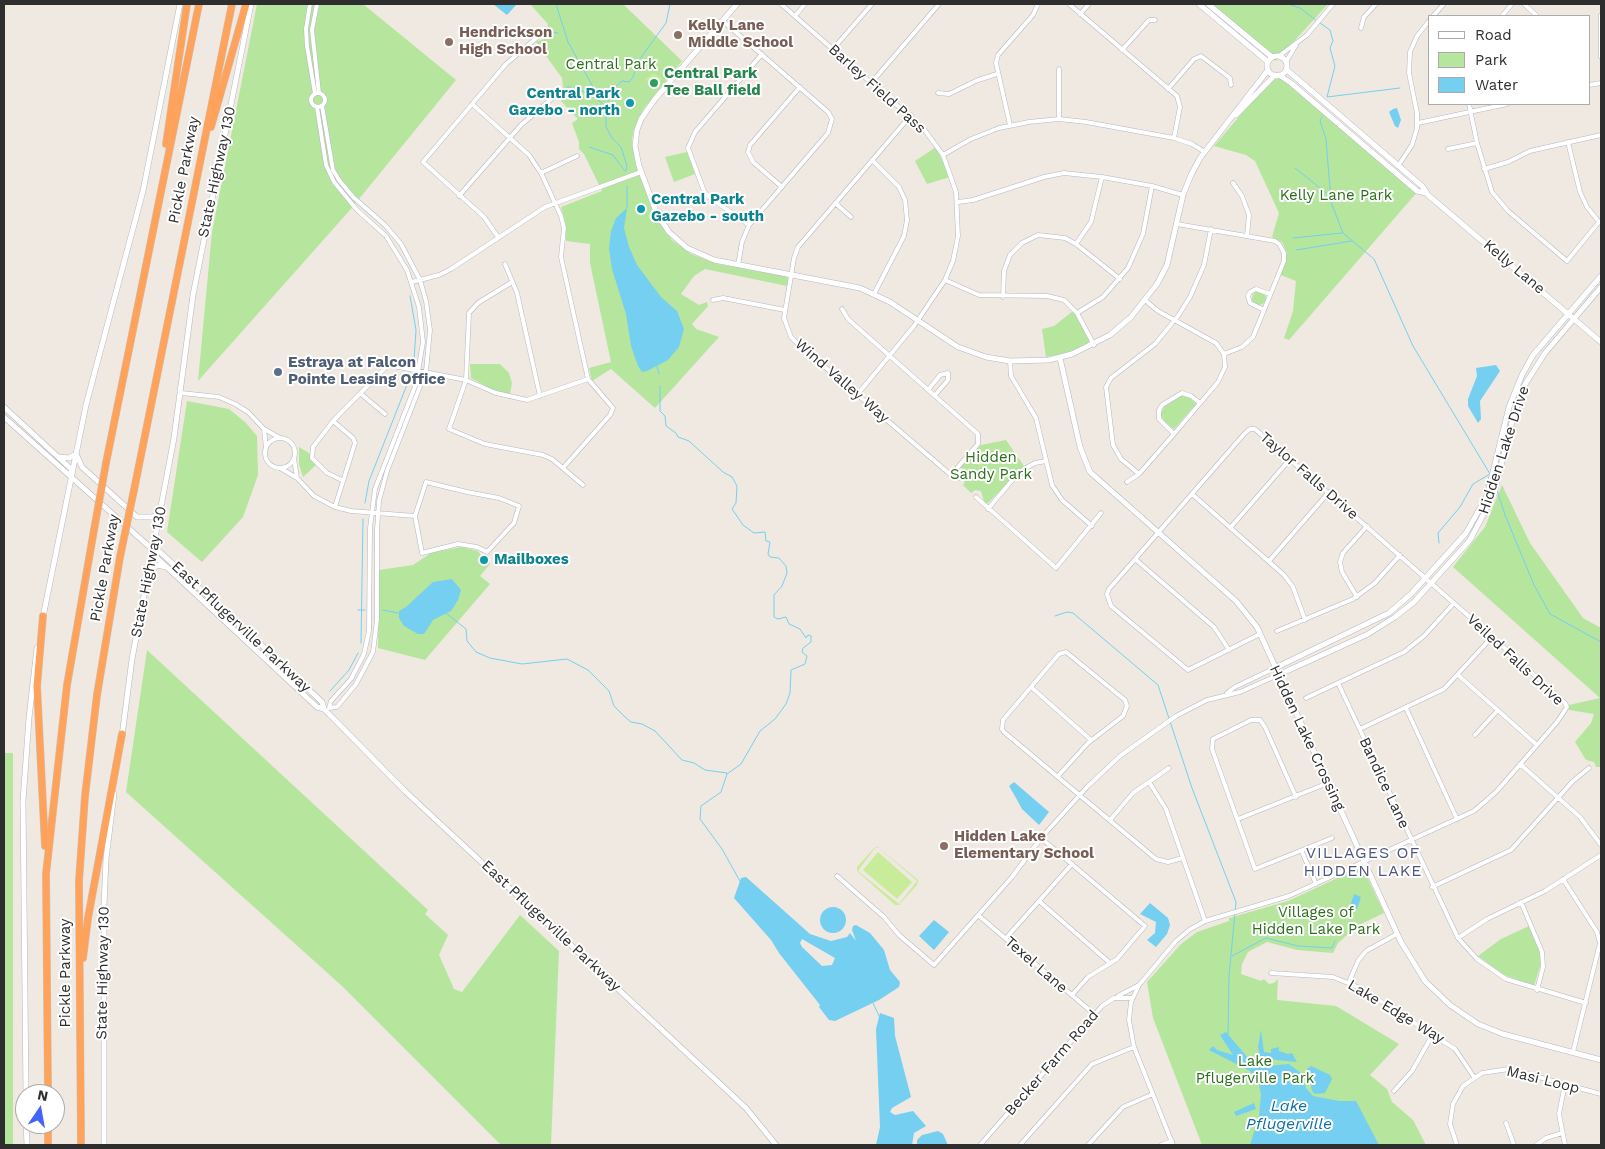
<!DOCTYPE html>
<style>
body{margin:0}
#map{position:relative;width:1605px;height:1149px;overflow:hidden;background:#efe9e1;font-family:"Work Sans",sans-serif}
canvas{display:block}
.frame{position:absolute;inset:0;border:5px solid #2e2e2e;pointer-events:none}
.legend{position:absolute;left:1428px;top:15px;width:162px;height:90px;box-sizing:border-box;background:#fff;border:1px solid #ababab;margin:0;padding:6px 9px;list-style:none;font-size:15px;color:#2e2e2e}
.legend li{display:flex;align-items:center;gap:10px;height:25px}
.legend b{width:25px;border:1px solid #ababab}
.north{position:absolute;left:15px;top:1084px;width:50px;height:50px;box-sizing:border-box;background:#fff;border:1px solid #ababab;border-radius:50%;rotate:12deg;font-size:14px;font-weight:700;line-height:20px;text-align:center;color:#2e2e2e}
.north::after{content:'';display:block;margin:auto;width:18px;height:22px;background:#4264fb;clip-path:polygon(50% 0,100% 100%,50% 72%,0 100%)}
</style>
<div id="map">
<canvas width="1605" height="1149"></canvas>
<div class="frame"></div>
<ul class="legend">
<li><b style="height:6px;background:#fff"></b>Road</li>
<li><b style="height:14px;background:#b6e59e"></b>Park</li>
<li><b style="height:14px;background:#75cff0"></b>Water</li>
</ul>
<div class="north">N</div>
</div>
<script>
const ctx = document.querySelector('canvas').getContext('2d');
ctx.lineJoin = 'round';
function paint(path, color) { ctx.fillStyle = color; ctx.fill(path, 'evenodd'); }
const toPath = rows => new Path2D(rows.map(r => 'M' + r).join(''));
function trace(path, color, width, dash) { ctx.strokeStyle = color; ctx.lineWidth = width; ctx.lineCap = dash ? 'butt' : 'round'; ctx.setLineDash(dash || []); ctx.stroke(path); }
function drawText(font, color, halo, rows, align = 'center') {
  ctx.font = font + ' "Work Sans",sans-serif'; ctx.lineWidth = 4; ctx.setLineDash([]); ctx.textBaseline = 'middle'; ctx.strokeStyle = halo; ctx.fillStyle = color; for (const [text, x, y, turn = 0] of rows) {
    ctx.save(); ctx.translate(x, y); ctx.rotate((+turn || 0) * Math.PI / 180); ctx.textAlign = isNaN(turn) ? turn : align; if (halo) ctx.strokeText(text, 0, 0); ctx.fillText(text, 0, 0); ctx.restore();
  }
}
paint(toPath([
 [257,4,363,4,456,80,350,210,198,381,212,232],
 [530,4,623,4,682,61,644,108,634,129,632,140,635,160,653,212,672,240,691,254,717,264,786,276,788,279,787,286,705,269,694,276,681,294,699,305,707,302,708,306,692,324,696,329,719,337,655,408,611,369,592,381,591,377,589,368,611,362,590,263,590,244,566,241,566,225,561,207,602,191,584,154,579,149,579,142,572,123,578,119,561,101,564,95,562,78,536,42,546,38,548,24],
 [1208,4,1328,4,1276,61],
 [1276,73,1283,74,1419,190,1289,340,1284,338,1293,311,1296,281,1281,275,1287,253,1282,242,1272,237,1279,213,1255,161,1246,155,1214,146],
 [936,147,950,177,927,184,915,161],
 [687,152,695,174,674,182,665,157],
 '1252 298a7 7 0 1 1 14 0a7 7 0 1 1-14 0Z',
 [1073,311,1089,340,1088,344,1066,353,1046,357,1042,329,1054,326],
 [470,364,500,364,509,373,512,383,510,394,497,392,471,378],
 [1180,396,1188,396,1196,404,1174,429,1164,422,1161,414,1164,407],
 [187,401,229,409,246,423,257,436,258,475,243,517,202,562,167,532],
 [1006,440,1024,466,987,504,984,501,981,491,975,490,971,493,963,485,967,478,961,467,981,445],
 [299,447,309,453,316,465,303,477,299,464],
 [1502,485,1530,543,1583,618,1601,628,1601,767,1596,767,1594,762,1586,760,1575,742,1591,723,1594,714,1569,710,1569,705,1600,698,1453,567,1485,527],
 [461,547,478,551,482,557,488,559,490,564,480,576,490,584,425,660,378,648,379,570,413,565,431,553],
 [147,650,428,910,425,914,448,935,439,955,454,989,462,992,520,915,559,951,551,1145,501,1145,342,986,126,792],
 [4,753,13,753,13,1145,4,1145],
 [1359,868,1363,868,1384,913,1357,926,1338,943,1333,953,1297,950,1267,942,1248,952,1242,964,1241,974,1261,981,1264,979,1269,984,1274,983,1278,979,1277,1000,1336,1006,1399,1044,1370,1075,1387,1089,1392,1102,1413,1120,1426,1145,1202,1145,1153,1018,1147,982,1181,944,1197,932,1229,921,1229,918,1288,901],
 [1529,926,1539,949,1541,963,1534,986,1502,974,1478,956,1501,939]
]), '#b6e59e');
paint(toPath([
 [654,73,662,79,655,88,645,79],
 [982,450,990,456,980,467,973,461],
 [878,847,918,880,917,885,899,905,895,905,857,871,857,867,874,848],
 [875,848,879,848,917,881,899,904,858,871],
 [878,852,912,882,897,899,863,870]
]), '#c9ec9a');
paint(toPath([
 [493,4,517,4,507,15],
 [1397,108,1401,120,1398,128,1395,126,1389,112,1393,109],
 [627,208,624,228,629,247,637,265,661,297,677,311,684,329,679,347,668,360,647,371,642,372,638,366,631,346,626,314,612,269,609,249,611,231,616,218],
 [1496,365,1500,371,1480,401,1481,419,1478,423,1468,406,1468,399,1477,376,1476,368],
 [452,579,461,590,458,600,451,611,433,620,424,634,418,634,404,626,399,618,399,611,406,607,433,582],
 [1014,782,1049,812,1039,825,1022,809,1016,798,1009,786],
 [746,877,810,934,831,941,847,937,850,933,856,941,852,930,853,926,856,925,870,933,884,950,890,970,900,982,899,987,879,1000,835,1021,829,1020,819,1007,820,1005,779,953,771,940,734,898,741,878],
 [802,939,835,958,832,965,822,966,802,947,800,943],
 [1354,894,1361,897,1357,909,1350,907],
 [1150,903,1168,918,1170,925,1167,934,1156,947,1147,940,1155,933,1156,922,1140,914],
 '820 920a13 13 0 1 1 26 0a13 13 0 1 1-26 0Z',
 [934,920,949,932,934,950,919,936],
 [880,1013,894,1018,895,1036,911,1097,892,1108,890,1112,895,1115,913,1111,926,1126,914,1133,912,1145,876,1145,880,1127,876,1029],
 [1261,1030,1264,1052,1271,1053,1271,1049,1279,1047,1279,1051,1288,1054,1292,1053,1297,1062,1267,1059,1260,1056,1258,1047],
 [1226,1032,1248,1058,1267,1066,1289,1064,1302,1074,1306,1088,1313,1096,1339,1101,1356,1101,1379,1145,1250,1145,1259,1116,1261,1094,1259,1085,1250,1071,1209,1050,1213,1046,1217,1050,1233,1055,1220,1035],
 [1311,1066,1330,1075,1332,1079,1325,1093,1315,1094,1312,1091,1307,1069],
 [1254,1103,1256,1109,1236,1116,1234,1112],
 [938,1131,943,1134,948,1145,917,1145,917,1140,922,1135]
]), '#75cff0');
trace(toPath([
 [556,4,568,42,592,85,595,98,606,106],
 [1288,4,1300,8,1317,21],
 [1320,23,1330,30,1333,41,1330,48,1335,66,1327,97,1400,88],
 [552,32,558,33],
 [567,87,571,87],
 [575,87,594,97],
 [1322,117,1320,121,1326,139,1331,202,1343,233,1374,259,1413,346,1490,474],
 [589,147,613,155,625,171],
 [1295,168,1330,196],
 [626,171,627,166,621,147,612,138,606,127,606,106,614,88,622,81,629,82,633,77,639,60,666,23,670,4],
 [627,186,627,208],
 [1293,238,1342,233],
 [1296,250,1352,241],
 [410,296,416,330,414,360],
 [657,366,659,374],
 [660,386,660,411,665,416,666,426,676,433,678,437,689,441,723,472,732,477,737,486,736,503,732,509,743,525,754,533,765,532,766,541,770,542,768,554,770,557,779,558,786,566,787,573,782,586,774,595,774,617,778,619,786,617,789,624,800,629,806,638,808,635,811,636,811,642,803,648,802,652,807,656,805,664,791,670,790,693,786,704,775,719,760,731,741,764,727,774,721,792,701,806,700,819,722,849,741,883],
 [1497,490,1505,515,1534,585,1550,614,1601,642],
 [365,503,369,481,410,377],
 [1439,543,1438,533,1460,507,1473,484,1490,474],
 [358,610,365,610],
 [383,610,398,613],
 [447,614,466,629,467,641,476,652,490,658,522,664,567,659,588,670,609,691,614,706,624,716,631,722,642,724,655,731,682,760,694,763,705,770,727,773],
 [1055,616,1067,612,1073,613,1158,685,1192,788,1236,902,1229,976,1228,1036],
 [361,643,363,519],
 [330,691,349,670,358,653],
 [1232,956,1266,938,1298,946,1332,948,1335,941],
 [873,1003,880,1018]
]), '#75cff0', 1);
const street = toPath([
 [310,4,306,29,307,46,315,94],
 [317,4,312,30,319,93],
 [781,4,923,128,943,155,956,192,958,236,953,261,945,280,914,326,857,395],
 [1069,4,1177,96,1180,107,1174,138],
 [1524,4,1537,16],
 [1080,14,1089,4],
 [1601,15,1601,57],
 [795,16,805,4],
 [1433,16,1444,4],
 [1502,16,1512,4],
 [723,21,828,112,832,119,828,133,749,225,742,242,738,265],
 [1361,28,1364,17,1376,4],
 [833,49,872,4],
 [1122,50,1149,20,1155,20],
 [1279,56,1307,35,1333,4],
 [1286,62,1296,45],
 [1059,69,1059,119],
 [872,82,939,4],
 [1589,85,1601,83],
 [1168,89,1194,59,1201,56,1230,78,1231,85],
 '311 100a7 7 0 1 1 14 0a7 7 0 1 1-14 0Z',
 [938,93,949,94,978,80,997,74],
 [472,104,529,155,541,173,561,216,564,228,561,257,588,379,613,408,610,415,563,468],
 [1469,104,1477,143,1492,192,1508,211,1567,261,1599,222,1587,207,1580,192,1568,142],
 [317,107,326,165,334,182,357,210,386,236,407,270,419,307,423,342,416,384,375,489,370,528,369,631,364,654,351,679,331,701,329,708,337,707,356,684,373,652,377,620,377,530,379,501,387,471,426,371,430,330,426,301,420,280,401,244,385,225,353,197,339,180,333,170,322,106],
 [911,115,798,247,794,258,784,318,791,337,797,343,951,475,959,478],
 [1418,123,1507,104],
 [1010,125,996,63,998,55,1033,15,1038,4],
 [1448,149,1477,143],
 [943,155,971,139,999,128,1029,122,1059,119,1086,122,1174,138,1192,144,1205,152],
 [872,160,899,187,905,200,907,220,904,236,874,294],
 [1398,166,1412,145,1417,128,1417,113,1409,73,1410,52,1417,36,1429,21],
 [1484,169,1508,162,1530,151,1601,135],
 [541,173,577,156],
 [1233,183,1242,196,1249,215,1247,236],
 [782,187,753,162,748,152,750,145,800,87],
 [459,196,521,125,556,95],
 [958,202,973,200,1044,177,1064,173,1102,177,1152,186,1183,195],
 [835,203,851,217],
 [1177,224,1275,241,1279,244,1284,253,1284,261,1253,337,1242,347,1224,354],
 [749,225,709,197,704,191,688,148,695,132,762,54],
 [498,237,484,217,423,162,506,64,540,35],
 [1076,244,1091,222,1102,177],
 [505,264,517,293,540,396],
 [945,280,979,295,1047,296,1064,300,1077,313,1094,345],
 [412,282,439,275,451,269,545,207,641,172],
 [512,282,478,303,469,313,466,380,449,429,485,444,543,455,552,459,583,485],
 [1003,297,1004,271,1010,255,1022,243,1038,235,1065,238,1076,244,1120,279],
 [713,300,723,298,785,310],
 [842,309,848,319,978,434,978,444,951,475],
 [1264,310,1250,303,1248,296,1250,292,1256,289,1270,294],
 [1077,313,1103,297,1128,268,1143,234,1152,186],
 [1010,361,1011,376,1036,418,1052,485,1062,500,1092,526],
 [929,389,940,375,948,373,948,380,936,394],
 [181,393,219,397,235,404,248,412,264,429],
 [360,393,385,414],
 [333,421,353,438,355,443,335,507],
 [1174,434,1159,419,1159,410,1162,405,1182,393,1191,396,1200,403],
 '265 453a15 15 0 1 1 30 0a15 15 0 1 1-30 0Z',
 [266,448,264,429,280,438],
 [294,458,297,478],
 [280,468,297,478,314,496,335,507,351,511,415,516],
 [1139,474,1121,459,1113,445,1106,387,1111,378,1155,344,1178,316,1190,297,1204,265,1211,229],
 [342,480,327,473,312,458,313,447,333,421,388,365,466,380,496,393,527,400,588,379],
 [426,482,467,492,499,498,519,506,514,523,487,552,477,547,458,544,422,553,415,516,426,482],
 [1127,482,1139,474,1174,434,1218,382,1225,367,1224,354,1216,343,1158,311,1146,301],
 [1192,494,1284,575,1293,587,1305,620],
 [976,497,1056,568,1101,513],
 [988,509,1019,472,1035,463,1046,461],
 [1230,528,1291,458],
 [1135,559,1214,627,1229,650],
 [1269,561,1329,492],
 [1357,597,1342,572,1340,562,1343,553,1367,526],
 [1277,631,1353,599,1375,583,1400,555],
 [1458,675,1537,745],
 [1338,683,1458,938,1477,959,1506,979,1586,1003],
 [1031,687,1091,740],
 [1227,693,1235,687,1275,668],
 [1306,698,1404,652,1424,636,1454,603],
 [1406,708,1457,819],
 [1360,729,1444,689,1492,637],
 [1475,735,1498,710],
 [1520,764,1580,817,1601,845],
 [1058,776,1088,743,1123,716,1127,706,1125,700,1066,652,1059,654,1003,720,1002,729,1004,732,1156,859,1168,862,1183,858],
 [1149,782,1166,809,1205,921],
 [1296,797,1265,727,1260,720,1251,720,1213,739,1212,749,1255,869,1332,838],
 [1238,819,1328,783],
 [1110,820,1133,793,1169,768],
 [1041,838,1145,926,1117,959,1088,977,1072,995],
 [1302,852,1316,884],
 [837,876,884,917,899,935,934,965,1012,877,1041,838,1087,787,1120,756,1176,716,1207,700,1240,692,1278,675],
 [1563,879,1597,932,1600,943,1573,1052],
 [1432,887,1511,850,1573,781,1589,768],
 [1039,901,1110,963],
 [1521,902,1542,952,1543,967,1537,990],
 [978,915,1094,1014],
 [1006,938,1072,864],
 [1458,938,1487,919,1545,891,1601,855],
 [1271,973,1333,977,1360,988,1455,1049,1474,1077],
 [1349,982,1358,961,1366,951,1397,934],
 [1118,996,1139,985],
 [1394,1091,1412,1071,1433,1034],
 [1506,1123,1514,1145],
 [980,1145,1102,1006,1114,998,1133,998],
 [1020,1145,1092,1064,1134,1047],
 [1088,1145,1123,1107,1153,1094],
 [1161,1145,1172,1141],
 [1173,1145,1134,1047,1129,1020,1131,1002,1139,985,1176,941,1189,930,1205,921,1289,896,1474,811,1496,792,1557,722,1567,707,1565,703,1488,633,1255,429,1250,429,1245,433,1109,589,1107,594,1111,606,1188,670,1260,634],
 [1457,1145,1450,1124,1453,1104,1463,1086,1482,1073,1509,1069,1601,1094],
 [1536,1145,1546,1138,1562,1133],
 [1565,1145,1559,1114,1565,1084]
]);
const secondary = toPath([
 [737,4,655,99,641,119,637,130,635,146,639,166,657,214,669,232,687,248,714,260,860,288,890,302,958,347,986,357,1010,361,1049,360,1072,354,1110,335,1131,317,1157,284,1167,265,1183,195,1191,175,1200,158,1268,70],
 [1199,4,1268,62],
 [1208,4,1272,57],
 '1267 66a10 10 0 1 1 20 0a10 10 0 1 1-20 0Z',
 [1286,69,1422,186,1428,195,1601,342],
 [1279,75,1291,83,1417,191,1426,193],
 [1236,115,1275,75],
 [1060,358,1080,447,1090,472,1236,601,1257,627,1401,942,1425,981,1450,1005,1478,1024,1503,1034,1601,1060],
 [4,407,71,469,72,474],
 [4,417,153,550],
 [77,456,82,467,137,517,153,517,161,511],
 [59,457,69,458,76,454],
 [153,550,160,552,268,651,322,702,324,709,317,707,157,558,153,550],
 [149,571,158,565,166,567],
 [43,617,86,405,143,191,180,4],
 [1275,668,1389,613,1411,594,1466,533,1487,496,1509,407,1522,375,1533,355,1601,276],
 [1278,675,1368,634,1395,617,1414,602,1470,540,1494,494,1514,414,1524,386,1545,353,1601,287],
 [324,709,406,792,746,1108,776,1145],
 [122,736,132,659,174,438,193,295,251,4],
 [26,1094,23,801,29,718,37,648],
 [26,1124,27,1145],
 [104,1145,104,906,106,859,114,794]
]);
const highway = toPath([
 [211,127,246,4],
 [166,144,187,4],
 [106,463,199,4],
 [134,490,232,4],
 [43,616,37,686,45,846],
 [83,958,88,918,122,734],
 [48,1094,46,874,67,685,94,530],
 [48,1124,48,1145],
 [81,1145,79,881,85,796,97,695,120,557]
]);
trace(street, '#b4b7c1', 5);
trace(secondary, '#b4b7c1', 6);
trace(highway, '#c9c9c9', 8);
trace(street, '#fff', 4);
trace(secondary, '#fff', 5);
trace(highway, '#ffa35c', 7);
const highwayBridge = toPath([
 [94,530,106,463],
 [120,557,134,490]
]);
trace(highwayBridge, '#c9c9c9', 8, []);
trace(highwayBridge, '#ffa35c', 7);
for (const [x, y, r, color] of [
 [678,35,5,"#8d6e63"],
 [449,42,5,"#8d6e63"],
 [654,83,5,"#2e9e5b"],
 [630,103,5,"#0f9aa8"],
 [641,209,5,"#0f9aa8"],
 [278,372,5,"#5c6f8a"],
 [484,560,5,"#0f9aa8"],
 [944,846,5,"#8d6e63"]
]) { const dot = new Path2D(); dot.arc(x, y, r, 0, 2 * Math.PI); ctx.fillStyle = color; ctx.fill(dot); trace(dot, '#fff', 2); }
drawText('bold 15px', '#785e54', '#fff', [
 ["Kelly Lane",688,26],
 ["Middle School",688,43],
 ["Hendrickson",459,33],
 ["High School",459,50],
 ["Hidden Lake",954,837],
 ["Elementary School",954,854]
], 'left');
drawText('15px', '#2c6e1b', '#fff', [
 ["Central Park",611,65],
 ["Kelly Lane Park",1336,196],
 ["Hidden",991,458],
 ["Sandy Park",991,475],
 ["Villages of",1316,913],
 ["Hidden Lake Park",1316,930],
 ["Lake",1255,1062],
 ["Pflugerville Park",1255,1079]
]);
drawText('bold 15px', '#27864d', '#fff', [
 ["Central Park",664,74],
 ["Tee Ball field",664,91]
], 'left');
drawText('15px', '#2e2e2e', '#fff', [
 ["Barley Field Pass",877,89,42],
 ["Pickle Parkway",184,170,-79],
 ["State Highway 130",217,172,-78],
 ["Kelly Lane",1514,267,40],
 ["Wind Valley Way",842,381,41],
 ["Hidden Lake Drive",1504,450,-72],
 ["Taylor Falls Drive",1309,476,41],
 ["Pickle Parkway",105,568,-80],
 ["State Highway 130",149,572,-79],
 ["East Pflugerville Parkway",241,627,43],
 ["Veiled Falls Drive",1515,660,43],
 ["Hidden Lake Crossing",1307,738,65],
 ["Bandice Lane",1384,783,65],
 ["East Pflugerville Parkway",551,926,43],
 ["Texel Lane",1036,965,41],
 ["Pickle Parkway",66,973,-90],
 ["State Highway 130",103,973,-89],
 ["Lake Edge Way",1396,1012,31],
 ["Becker Farm Road",1052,1063,-49],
 ["Masi Loop",1543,1080,14]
]);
drawText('bold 15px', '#0d838f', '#fff', [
 ["Central Park",620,94,"right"],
 ["Gazebo - north",620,111,"right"],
 ["Central Park",651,200],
 ["Gazebo - south",651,217],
 ["Mailboxes",494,560]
], 'left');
drawText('bold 15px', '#4e5e75', '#fff', [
 ["Estraya at Falcon",288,363],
 ["Pointe Leasing Office",288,380]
], 'left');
ctx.letterSpacing = '1px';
drawText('16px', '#4d5680', '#fff', [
 ["VILLAGES OF",1363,853],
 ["HIDDEN LAKE",1363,871]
]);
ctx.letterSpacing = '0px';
drawText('italic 16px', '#0d6fa3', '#fff', [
 ["Lake",1289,1106],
 ["Pflugerville",1289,1124]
]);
</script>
